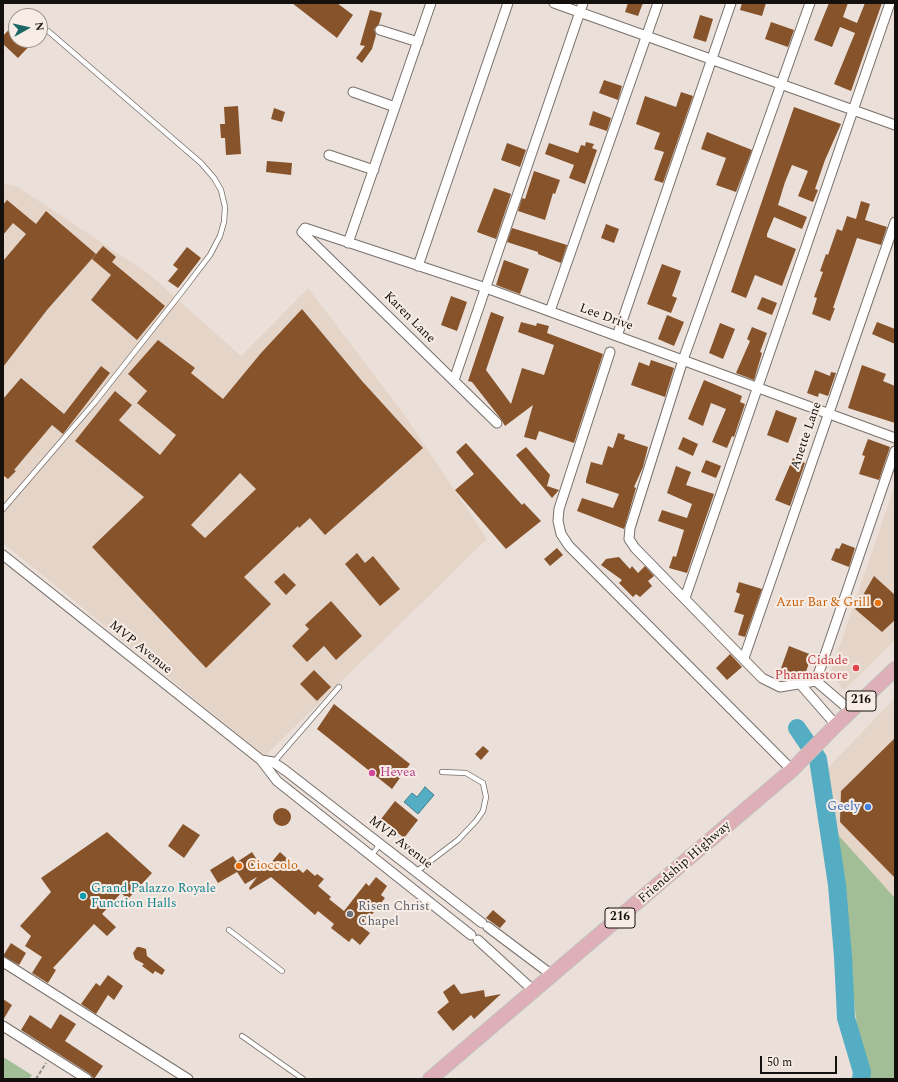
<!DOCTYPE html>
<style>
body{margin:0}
#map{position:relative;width:898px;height:1082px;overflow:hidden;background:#eae0d9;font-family:Spectral,serif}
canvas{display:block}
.frame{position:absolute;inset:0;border:4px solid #13100d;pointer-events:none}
.north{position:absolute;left:8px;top:8px;width:40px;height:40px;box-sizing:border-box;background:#f8ede6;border:1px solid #9c958f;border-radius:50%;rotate:82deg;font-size:11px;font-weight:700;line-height:16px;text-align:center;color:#13100d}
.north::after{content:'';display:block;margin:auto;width:14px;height:18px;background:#1b6865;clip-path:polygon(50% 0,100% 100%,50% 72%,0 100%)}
.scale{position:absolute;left:760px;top:1056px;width:77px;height:18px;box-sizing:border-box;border:2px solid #13100d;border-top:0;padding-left:5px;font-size:12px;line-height:14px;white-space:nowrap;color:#13100d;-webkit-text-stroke:3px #f8ede6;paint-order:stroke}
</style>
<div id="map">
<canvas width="898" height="1082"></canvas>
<div class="frame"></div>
<div class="north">N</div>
<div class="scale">50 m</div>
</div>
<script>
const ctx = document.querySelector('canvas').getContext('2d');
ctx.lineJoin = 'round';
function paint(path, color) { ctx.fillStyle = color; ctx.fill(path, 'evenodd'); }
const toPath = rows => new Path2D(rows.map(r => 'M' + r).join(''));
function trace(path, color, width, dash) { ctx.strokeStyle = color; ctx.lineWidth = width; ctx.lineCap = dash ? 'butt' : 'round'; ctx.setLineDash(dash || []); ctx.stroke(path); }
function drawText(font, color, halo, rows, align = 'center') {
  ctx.font = font + ' Spectral,serif'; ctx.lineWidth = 4; ctx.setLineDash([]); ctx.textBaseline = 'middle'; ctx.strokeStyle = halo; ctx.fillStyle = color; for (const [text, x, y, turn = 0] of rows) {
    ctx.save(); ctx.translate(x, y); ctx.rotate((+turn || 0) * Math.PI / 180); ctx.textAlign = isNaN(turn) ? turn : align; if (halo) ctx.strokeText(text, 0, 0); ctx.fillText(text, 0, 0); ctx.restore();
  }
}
paint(toPath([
 [3,184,16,186,149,274,241,356,308,288,403,413,487,539,265,756,3,543],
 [895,485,895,640,844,690,830,674],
 [895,698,895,898,831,827,822,774]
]), '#e5d4c8');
paint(toPath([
 [831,827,895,898,895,1079,860,1079,860,1053,846,931],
 [3,1057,32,1075,29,1079,3,1079]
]), '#a2be97');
const water = toPath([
 [425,787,434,795,418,814,404,802,412,793,417,797,425,787]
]);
paint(water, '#55adc3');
trace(water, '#417e8c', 1);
trace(toPath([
 [797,728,818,759,837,885,843,957,846,1018,862,1072,861,1079]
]), '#55adc3', 18);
paint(toPath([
 [292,3,337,3,353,15,337,38],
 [628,3,643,3,638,16,625,12],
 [742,3,766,3,762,16,740,10],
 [829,3,848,3,843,17,857,23,865,3,882,3,851,91,834,84,855,33,840,27,832,47,814,40],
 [370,10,382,13,379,24,374,29,376,35,372,49,362,63,356,58,365,46,360,45],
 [700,15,713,19,706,42,693,38],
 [16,22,16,40,35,40,18,58,3,44,3,36],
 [771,22,794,30,788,47,765,39],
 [604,80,622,86,618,100,599,93],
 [681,92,693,96,663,183,654,180,664,152,654,149,660,133,636,124,645,96,676,107],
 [238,106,241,154,226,155,225,138,221,138,220,124,225,124,224,107],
 [794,107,841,124,825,160,815,189,818,190,813,202,798,196,808,171,792,165,785,182,778,205,807,217,802,229,774,217,767,234,767,237,796,249,782,286,755,275,746,298,731,292],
 [274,108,285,112,282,122,271,119],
 [593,111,611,118,607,131,589,125],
 [707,132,752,150,736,192,716,185,726,158,701,149],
 [586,142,594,144,592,148,597,150,585,184,569,178,574,165,545,154,549,143,578,153,581,145,585,146],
 [507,143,526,150,520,167,501,160],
 [267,161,292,163,291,175,266,172],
 [534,171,560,180,555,194,553,193,545,220,518,211,522,198,525,199],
 [494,188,511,194,496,239,477,232],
 [7,200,36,224,46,211,96,254,47,310,3,367,3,261,26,234,13,223,3,235,3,205],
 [861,201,870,204,865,220,887,227,881,245,857,238,833,308,835,308,830,321,812,314,817,298,814,297,823,272,820,271,826,254,828,255,837,229,842,231,847,216,856,219],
 [606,224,619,229,614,243,601,238],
 [512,228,567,245,561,263,538,254,538,252,507,242],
 [103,246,116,257,112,262,165,306,137,340,91,300,111,275,92,259],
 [187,247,201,258,178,288,168,281,178,269,173,265],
 [504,260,529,269,520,294,496,285],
 [662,264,681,271,672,296,677,298,671,313,647,304],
 [451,296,467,302,457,331,441,325],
 [762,297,777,303,772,315,757,309],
 [302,309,362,381,423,448,325,535,310,518,299,528,298,526,244,577,271,604,206,668,92,547,144,497,75,441,115,391,132,405,119,420,121,422,160,455,176,435,137,403,147,391,128,374,158,340,195,368,191,373,223,399,261,353],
 [240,473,256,489,205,538,191,525],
 [491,312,504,317,486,370,511,404,522,368,544,375,554,345,518,332,521,322,536,326,537,323,549,326,547,333,603,354,574,443,539,431,536,440,524,437,533,405,505,426,501,419,472,382,468,381],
 [667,315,684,322,674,346,658,339],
 [877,322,895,329,895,344,872,334],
 [720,323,735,329,723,359,709,353],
 [752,327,767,333,760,352,762,353,754,380,736,373,750,341,747,339],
 [651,360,674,368,665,397,631,385,639,362,649,366],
 [862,365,886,374,883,381,895,386,895,423,848,408],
 [101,366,110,373,63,434,52,425,14,470,16,471,8,479,3,475,3,399,21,378,64,414],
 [815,370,830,376,831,372,836,373,828,396,819,393,818,397,807,393],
 [704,380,742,396,740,402,745,404,734,437,732,436,727,448,712,442,726,409,711,403,703,426,688,419],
 [776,410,797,418,788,443,767,435],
 [618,433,625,435,624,439,648,447,643,467,634,487,636,488,624,529,577,511,582,498,613,508,619,494,586,483,586,480,591,462,602,465,608,446,613,448],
 [683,437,698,444,693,456,678,449],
 [868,439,890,447,879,480,859,474,865,456,862,455],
 [466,443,522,505,524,503,541,521,506,549,455,490,474,474,456,452],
 [526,447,550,475,547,486,559,490,552,498,516,455],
 [793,458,805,463,790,506,775,500],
 [706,460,721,466,716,478,701,472],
 [676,466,691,472,686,485,714,494,687,573,669,568,673,556,676,557,684,530,658,521,662,510,687,518,692,504,667,493],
 [842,543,855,548,849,567,831,560,836,548,839,549],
 [557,548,563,555,550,566,544,559],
 [357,553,365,563,373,556,400,589,380,606,345,564],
 [619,557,630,569,632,566,638,573,645,566,654,576,648,581,652,586,640,597,636,594,633,597,619,583,622,580,601,565,606,559],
 [284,573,296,585,286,595,274,582],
 [874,576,895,595,895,620,882,632,855,609],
 [739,582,762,589,745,637,738,635,744,615,734,612,740,594,736,592],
 [331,601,362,636,336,660,324,646,307,662,292,646,309,629,305,625],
 [789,646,812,655,804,677,793,679,779,674],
 [730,654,742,667,727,680,716,668],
 [314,670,331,687,317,701,300,684],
 [334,704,410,764,392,789,317,729],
 [895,738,895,878,840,822,841,791],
 [483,746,489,751,481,760,475,754],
 [395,801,418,820,404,838,381,819],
 '273 817a9 9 0 1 1 18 0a9 9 0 1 1-18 0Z',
 [183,824,200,835,184,858,168,846],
 [107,832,152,873,128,899,121,893,102,914,116,927,107,936,94,924,53,968,56,970,48,983,32,973,42,957,25,946,31,936,20,926,51,892,41,878],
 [252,852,264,871,280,852,303,873,307,869,315,876,317,874,324,879,318,886,331,897,329,899,344,911,366,883,369,886,376,877,387,886,381,895,385,898,362,927,370,933,360,945,352,938,349,942,331,928,334,924,318,911,315,915,271,877,250,890,249,888,257,877,245,884,237,872,218,883,210,870,233,856,237,862],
 [493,910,506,921,500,928,486,918],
 [11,943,26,953,19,965,3,956],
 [137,947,140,947,146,949,147,956,165,970,162,975,155,971,153,974,142,966,144,964,135,959,133,953],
 [108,975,123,986,114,1000,108,995,96,1014,81,1004,96,983,100,986],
 [454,984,461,994,484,990,485,997,501,994,474,1019,471,1015,453,1031,437,1012,449,1002,443,992],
 [3,999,12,1005,3,1020],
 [60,1014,76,1024,65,1041,103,1066,94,1079,90,1074,21,1030,30,1015,51,1029]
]), '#87532a');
const lane = toPath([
 [3,509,95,402,181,293,210,255,220,236,224,222,225,207,221,190,214,178,201,163,48,31],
 [273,763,339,687],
 [371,856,380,844],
 [416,872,458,840,476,821,483,811,486,797,483,783,466,773,442,772],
 [229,930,282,971],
 [242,1036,303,1079]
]);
const street = toPath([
 [554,3,895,125],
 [810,3,683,360,630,528,629,539,635,548,762,678,780,687,816,681,895,451],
 [380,30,418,42],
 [353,92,395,107],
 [329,155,374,170],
 [348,243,431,3],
 [418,266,508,3],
 [550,311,658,3],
 [617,336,731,3],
 [610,352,559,509,558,521,561,534,569,546,792,770],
 [454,380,583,3],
 [497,423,302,232,305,228,486,288,895,438],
 [3,555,261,760,277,781,471,935],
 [685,598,890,3],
 [744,658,895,222],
 [816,681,851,711],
 [801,685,836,725],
 [261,760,273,762,286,771,482,923],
 [488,927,552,975],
 [478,940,533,990],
 [3,962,188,1079],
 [3,1026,87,1079]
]);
const primary = toPath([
 [430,1079,792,770,836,725,895,669]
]);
trace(lane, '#786f69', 6);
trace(street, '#786f69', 11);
trace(primary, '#c2c1c0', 16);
trace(toPath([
 [36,1079,46,1063]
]), '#968e89', 2, [4, 2]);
trace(lane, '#fff', 4.5);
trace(street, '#fff', 9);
trace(primary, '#dfafb7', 14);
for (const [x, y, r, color] of [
 [878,603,4,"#e8710a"],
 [856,668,4,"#e0444e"],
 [372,773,4,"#d1479c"],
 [868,807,4,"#3f7fe0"],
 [239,866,4,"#e8710a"],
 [83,896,4,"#0f9aa8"],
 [350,914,4,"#6b7280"]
]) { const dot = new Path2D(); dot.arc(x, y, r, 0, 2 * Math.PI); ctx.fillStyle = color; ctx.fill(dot); trace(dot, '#f8ede6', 1.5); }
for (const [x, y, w] of [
 [861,701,30],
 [620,918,30]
]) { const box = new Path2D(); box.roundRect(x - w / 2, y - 10, w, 20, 3); ctx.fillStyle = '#f8ede6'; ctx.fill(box); trace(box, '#13100d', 1); }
drawText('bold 12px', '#13100d', null, [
 ["216",861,701],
 ["216",620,918]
]);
drawText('13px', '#13100d', '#f8ede6', [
 ["Karen Lane",409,318,45],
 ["Lee Drive",606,318,20],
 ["Anette Lane",807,436,-71],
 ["MVP Avenue",140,648,39],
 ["MVP Avenue",400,843,38],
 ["Friendship Highway",685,863,-41]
]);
drawText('13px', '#c56008', '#f8ede6', [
 ["Azur Bar & Grill",870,603],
 ["Cioccolo",247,866,"left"]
], 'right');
drawText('13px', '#be3a42', '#f8ede6', [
 ["Cidade",848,661],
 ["Pharmastore",848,676]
], 'right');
drawText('13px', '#b23c85', '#f8ede6', [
 ["Hevea",380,773]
], 'left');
drawText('13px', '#366cbe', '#f8ede6', [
 ["Geely",860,807]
], 'right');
drawText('13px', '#0d838f', '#f8ede6', [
 ["Grand Palazzo Royale",91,889],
 ["Function Halls",91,904]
], 'left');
drawText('13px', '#5b616d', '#f8ede6', [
 ["Risen Christ",358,907],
 ["Chapel",358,922]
], 'left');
</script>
